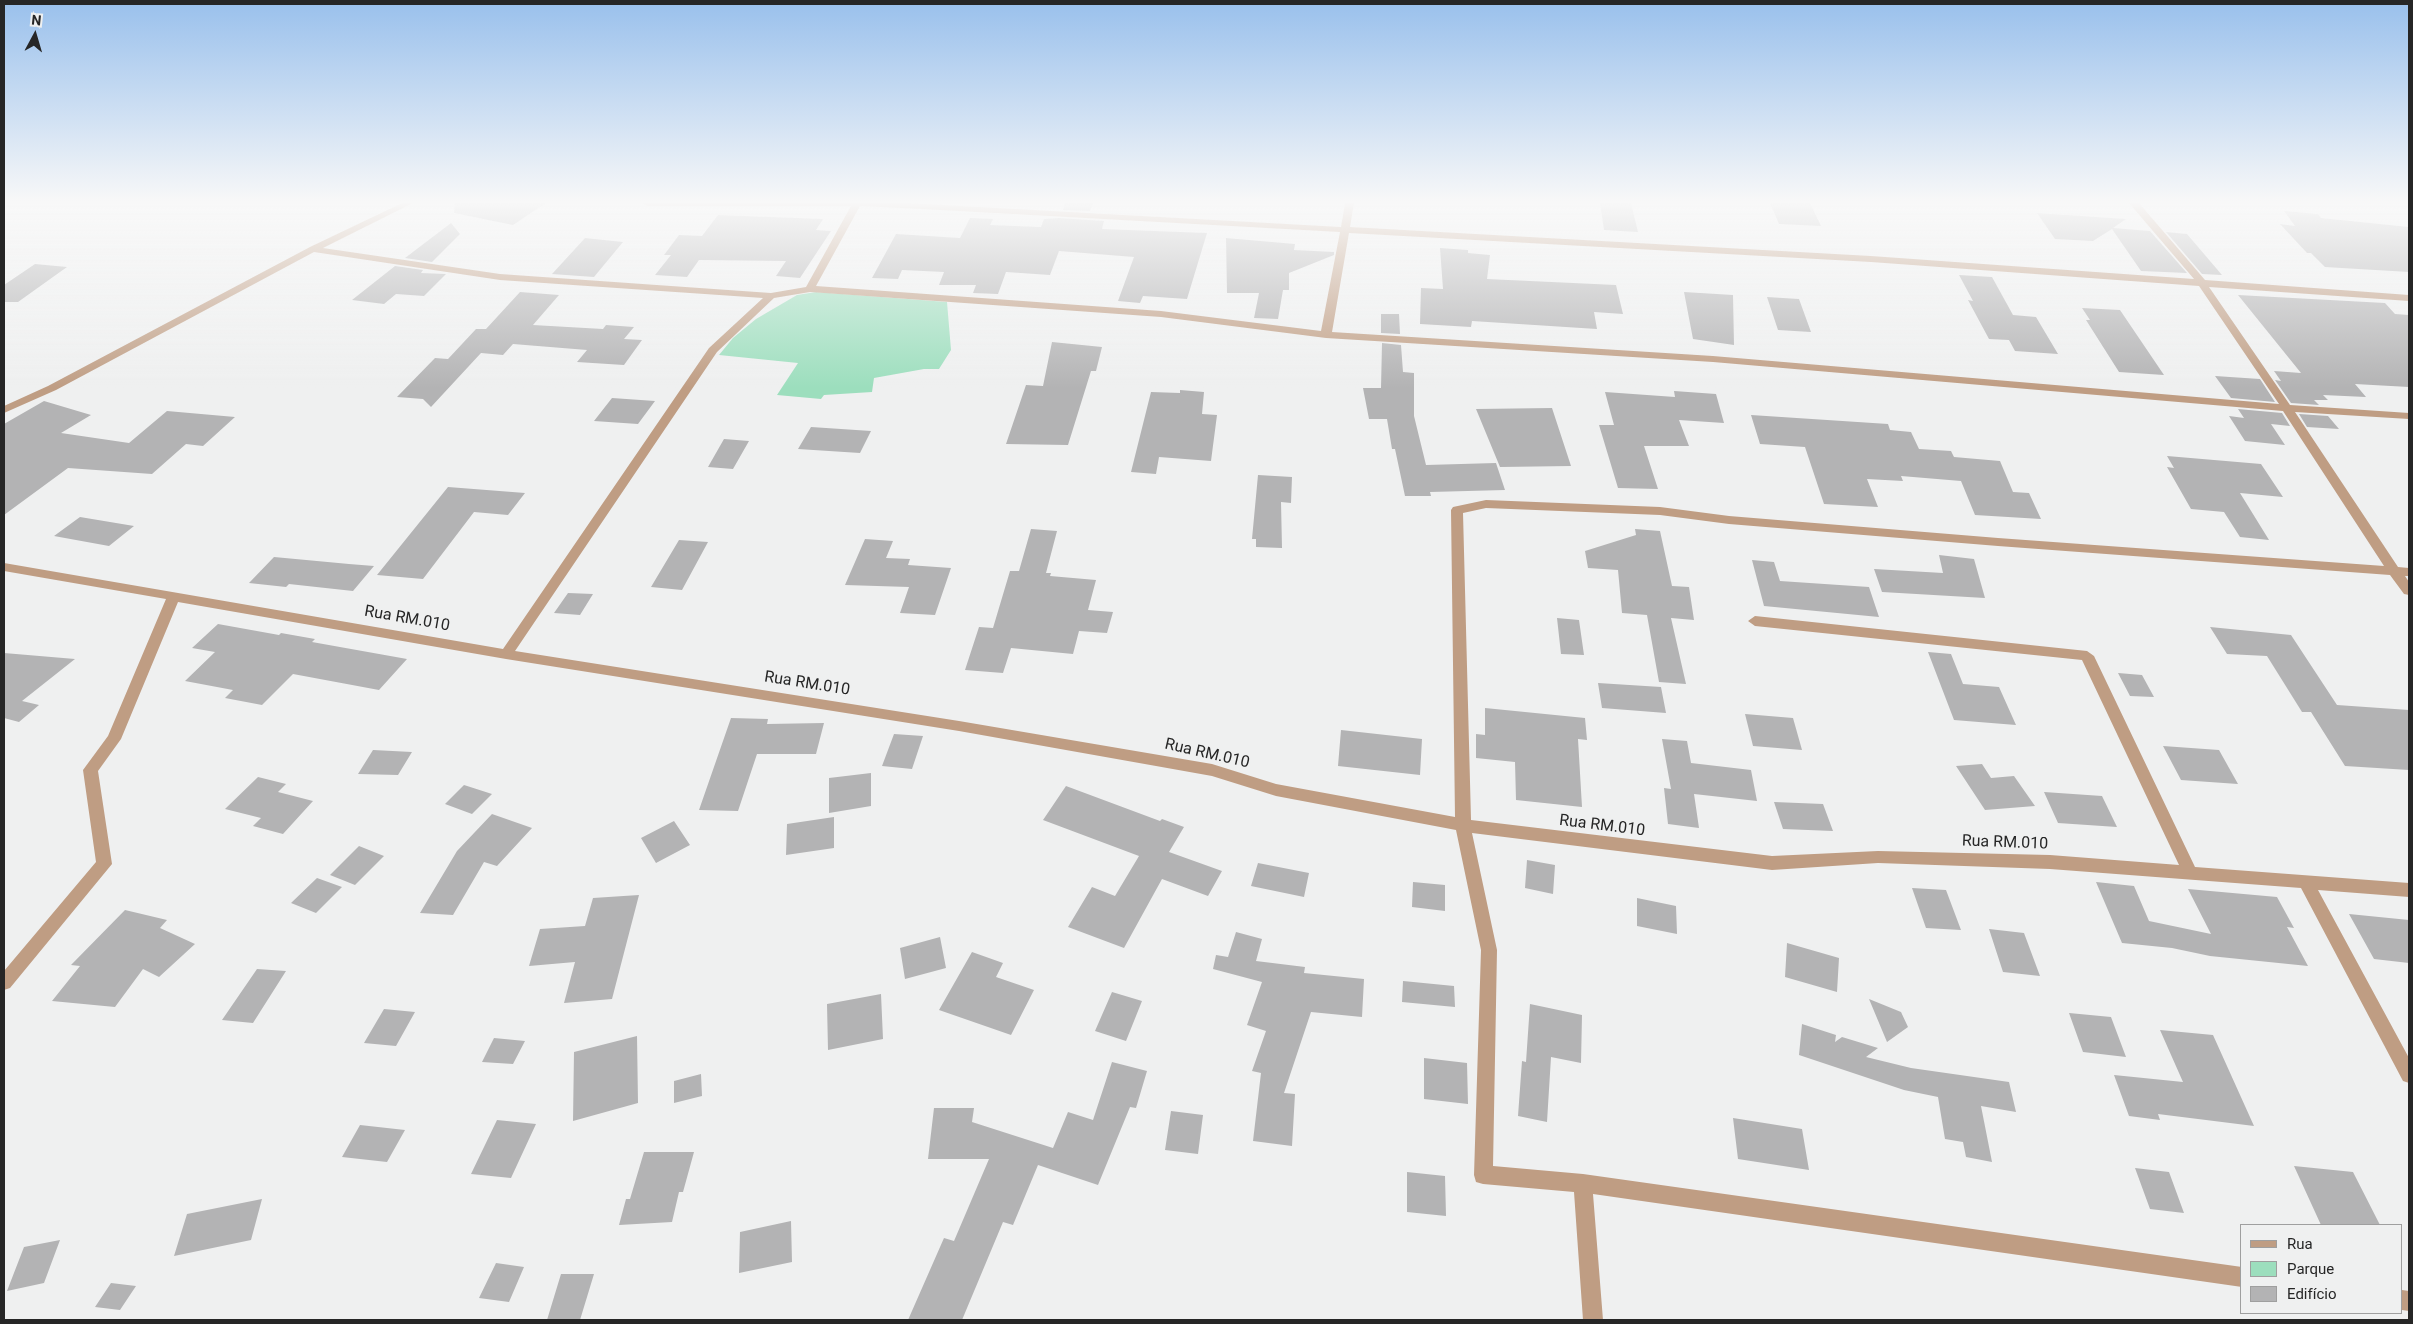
<!DOCTYPE html>
<meta charset="utf-8">
<style>
body{margin:0}
#map{position:relative;width:2413px;height:1324px;overflow:hidden;background:#eff0f0;font-family:Roboto,sans-serif}
canvas{display:block}
.frame{position:absolute;inset:0;border:5px solid #262626;pointer-events:none}
.legend{position:absolute;left:2240px;top:1224px;width:162px;height:90px;box-sizing:border-box;background:#eff0f0;border:1px solid #9f9f9f;margin:0;padding:6px 9px;list-style:none;font-size:15px;color:#262626}
.legend li{display:flex;align-items:center;gap:10px;height:25px}
.legend b{width:25px;border:1px solid #9f9f9f}
.north{position:absolute;left:10px;top:10px;width:50px;height:50px;-webkit-text-stroke:4px #eff0f0;paint-order:stroke;rotate:6deg;font-size:14px;font-weight:700;line-height:20px;text-align:center;color:#262626}
.north::after{content:'';display:block;margin:auto;width:18px;height:22px;background:#262626;clip-path:polygon(50% 0,100% 100%,50% 72%,0 100%)}
</style>
<div id="map">
<canvas width="2413" height="1324"></canvas>
<div class="frame"></div>
<ul class="legend">
<li><b style="height:6px;background:#bf9d83"></b>Rua</li>
<li><b style="height:14px;background:#9cdebd"></b>Parque</li>
<li><b style="height:14px;background:#b3b3b4"></b>Edifício</li>
</ul>
<div class="north">N</div>
</div>
<script>
const ctx = document.querySelector('canvas').getContext('2d');
ctx.lineJoin = 'round';
function paint(path, color) { ctx.fillStyle = color; ctx.fill(path, 'evenodd'); }
const toPath = rows => new Path2D(rows.map(r => 'M' + r).join(''));
function drawText(font, color, halo, rows, align = 'center') {
  ctx.font = font + ' Roboto,sans-serif'; ctx.lineWidth = 4.5; ctx.setLineDash([]); ctx.textBaseline = 'middle'; ctx.strokeStyle = halo; ctx.fillStyle = color; for (const [text, x, y, turn = 0] of rows) {
    ctx.save(); ctx.translate(x, y); ctx.rotate((+turn || 0) * Math.PI / 180); ctx.textAlign = isNaN(turn) ? turn : align; if (halo) ctx.strokeText(text, 0, 0); ctx.fillText(text, 0, 0); ctx.restore();
  }
}
paint(toPath([
 [816,292,947,302,951,350,939,369,924,369,874,378,872,392,824,395,821,399,777,395,798,363,719,355,733,338,756,319,797,295]
]), '#9cdebd');
paint(toPath([
 [455,203,546,203,513,225,454,213],
 [1065,203,1093,203,1090,211,1063,210],
 [1600,203,1631,203,1638,232,1604,230],
 [1770,203,1810,203,1821,226,1779,224],
 [2284,211,2318,214,2321,218,2409,227,2409,272,2325,267,2311,253,2307,253,2280,224,2295,226],
 [2037,213,2126,219,2113,228,2150,231,2187,273,2141,271,2112,229,2093,241,2055,239],
 [718,215,823,219,816,230,831,231,800,278,776,276,786,261,699,260,687,277,655,275,671,255,664,255,679,235,702,236],
 [970,218,993,219,990,225,1041,227,1044,219,1059,218,1104,221,1102,229,1207,233,1187,299,1143,296,1140,303,1118,301,1134,257,1059,251,1050,275,1006,272,998,294,973,293,976,285,939,285,944,272,902,270,898,279,872,278,896,234,960,238],
 [451,223,460,234,432,262,405,258],
 [2166,232,2187,234,2222,275,2202,274],
 [585,238,623,242,594,277,552,274],
 [1226,238,1295,244,1294,250,1334,252,1334,255,1289,273,1289,290,1283,290,1278,319,1254,318,1259,293,1227,293],
 [1440,248,1468,250,1468,253,1490,255,1487,279,1616,285,1623,314,1594,312,1597,329,1472,321,1471,327,1420,324,1421,288,1443,289],
 [35,264,67,267,18,302,4,302,4,285],
 [395,266,423,270,421,273,446,274,424,296,396,294,384,304,352,300],
 [1959,275,1992,277,2013,315,2036,317,2058,354,2015,351,2009,340,1989,339,1968,300,1973,301],
 [520,292,559,295,533,325,603,329,606,325,634,327,624,339,642,340,624,365,577,362,587,350,513,344,503,355,481,353,431,407,423,399,397,397,435,358,448,359,476,329,486,329],
 [1684,292,1733,295,1734,345,1693,339],
 [2238,295,2385,303,2395,314,2409,315,2409,387,2355,384,2366,397,2323,395,2328,400,2314,400,2319,405,2291,403,2275,380,2281,381,2274,371,2301,373],
 [1767,297,1799,299,1811,332,1778,330],
 [2082,308,2120,310,2164,375,2119,372,2086,320,2090,320],
 [1381,314,1399,314,1400,334,1381,333],
 [1052,342,1102,347,1096,371,1091,371,1068,445,1006,444,1026,385,1043,386],
 [1382,343,1401,345,1403,372,1414,373,1414,416,1426,465,1496,463,1505,490,1430,492,1431,496,1405,496,1395,449,1392,449,1387,419,1369,419,1363,388,1381,388],
 [2215,376,2260,379,2275,402,2231,398],
 [1180,390,1204,392,1202,414,1217,415,1211,461,1159,457,1156,474,1131,472,1151,392,1180,393],
 [1674,391,1716,394,1724,423,1679,420,1689,446,1644,446,1658,489,1618,488,1599,425,1614,425,1605,392,1675,397],
 [612,398,655,401,638,424,594,421],
 [44,401,91,415,61,433,129,443,167,411,235,417,203,446,186,444,152,474,68,468,4,515,4,424],
 [1552,408,1571,466,1500,467,1476,409],
 [2238,409,2282,413,2290,426,2271,424,2285,445,2245,441,2229,416,2244,418],
 [2299,414,2328,416,2339,429,2307,427],
 [1751,415,1888,424,1890,430,1911,432,1919,449,1951,451,1954,457,2000,461,2013,492,2029,493,2041,519,1975,515,1961,481,1901,476,1903,481,1867,479,1878,507,1824,504,1805,447,1760,444],
 [811,427,871,431,860,453,798,449],
 [724,439,749,441,733,469,708,467],
 [2167,456,2261,464,2283,497,2240,493,2269,540,2240,537,2224,512,2191,509,2167,467,2174,468],
 [1258,475,1292,477,1291,503,1281,502,1282,548,1256,547,1256,539,1252,539],
 [448,487,525,493,508,515,474,512,423,579,377,575],
 [80,517,134,526,109,546,54,536],
 [1031,529,1057,531,1046,573,1051,573,1050,576,1096,580,1088,610,1113,612,1107,633,1079,631,1073,654,1011,648,1003,673,965,670,979,627,993,628,1010,571,1019,571],
 [1635,529,1660,531,1672,586,1689,587,1694,620,1671,618,1686,684,1659,682,1647,615,1622,613,1618,570,1588,568,1585,551,1636,535],
 [865,539,893,541,886,558,910,559,908,565,951,568,935,615,900,613,909,587,845,585],
 [679,540,708,542,682,590,651,587],
 [1939,555,1974,559,1985,598,1882,592,1874,569,1943,573],
 [274,557,349,564,374,566,353,591,289,584,286,587,249,583],
 [1752,560,1774,562,1780,581,1869,587,1879,617,1764,606],
 [568,593,593,594,580,615,554,613],
 [1557,618,1579,620,1584,655,1561,654],
 [218,624,279,635,281,633,315,639,312,642,407,659,379,690,293,674,262,705,225,698,233,690,185,681,215,652,192,648],
 [2210,627,2291,635,2337,705,2409,710,2409,770,2345,766,2311,712,2302,712,2267,656,2227,654],
 [1928,652,1951,654,1963,684,1999,687,2016,725,1954,720],
 [4,653,75,659,22,701,39,705,19,722,4,718],
 [2118,673,2142,675,2154,697,2130,696],
 [1598,683,1661,687,1666,713,1602,708],
 [1485,708,1585,718,1587,740,1578,739,1582,807,1516,800,1515,762,1476,758,1476,734,1485,735],
 [1745,714,1793,718,1802,750,1753,746],
 [731,718,768,719,767,724,824,723,816,754,757,754,738,811,699,810],
 [1341,730,1422,739,1420,775,1338,766],
 [894,734,923,736,912,769,882,766],
 [1662,739,1687,741,1691,763,1751,770,1757,801,1694,794,1699,828,1668,824,1664,788,1671,789],
 [2163,746,2219,750,2238,784,2181,780],
 [373,750,412,752,398,775,358,774],
 [1982,764,1991,778,2014,776,2035,806,1985,810,1956,766],
 [871,773,871,806,829,813,829,778],
 [258,777,286,784,278,792,313,801,283,834,253,826,261,818,225,809],
 [464,785,492,794,472,814,445,804],
 [1066,786,1160,821,1162,819,1184,827,1169,852,1222,871,1208,896,1162,879,1124,948,1068,927,1092,887,1115,896,1139,856,1043,820],
 [2044,792,2102,796,2117,827,2058,823],
 [1774,802,1823,804,1833,831,1783,829],
 [492,814,532,828,497,866,484,862,453,915,420,913,457,851],
 [834,817,834,848,786,855,787,824],
 [674,821,690,845,656,863,641,838],
 [359,846,384,856,355,885,330,875],
 [1527,860,1555,865,1553,894,1525,888],
 [1258,863,1309,873,1304,897,1251,886],
 [317,878,342,887,316,913,291,903],
 [1413,882,1445,885,1445,911,1412,907],
 [2096,882,2134,886,2149,921,2211,934,2188,889,2277,897,2294,928,2287,927,2308,966,2210,956,2172,948,2122,943],
 [1912,888,1946,890,1961,930,1926,928],
 [639,895,612,999,564,1003,575,962,529,966,540,929,585,926,593,898],
 [1637,898,1676,906,1677,934,1637,926],
 [125,910,167,920,160,928,195,944,159,977,143,969,115,1007,52,1001,80,966,71,965],
 [2349,914,2409,920,2409,963,2374,959],
 [1989,929,2024,933,2040,976,2003,972],
 [1236,932,1262,939,1256,961,1305,967,1304,973,1364,979,1362,1017,1311,1012,1284,1093,1295,1094,1292,1146,1253,1141,1261,1073,1252,1071,1266,1031,1247,1025,1262,982,1213,969,1216,955,1228,957],
 [940,937,946,968,905,979,900,948],
 [1787,943,1839,958,1837,992,1785,977],
 [972,952,1003,963,996,977,1034,990,1011,1035,939,1010],
 [257,969,286,971,253,1023,222,1020],
 [1403,981,1454,986,1455,1007,1402,1002],
 [1112,992,1142,1001,1126,1041,1095,1031],
 [881,994,883,1039,828,1050,827,1004],
 [1869,999,1901,1012,1908,1027,1887,1042],
 [1530,1004,1582,1015,1581,1063,1551,1057,1547,1122,1518,1116,1522,1061,1526,1062],
 [384,1009,415,1012,396,1046,364,1043],
 [2069,1013,2111,1017,2126,1057,2083,1052],
 [1802,1024,1836,1035,1835,1042,1842,1037,1878,1048,1866,1057,1911,1068,2009,1082,2016,1112,1981,1106,1992,1162,1966,1157,1963,1142,1945,1139,1938,1097,1904,1090,1799,1055],
 [2160,1030,2213,1035,2254,1126,2158,1114,2160,1120,2129,1116,2114,1075,2183,1082],
 [637,1036,638,1103,573,1121,574,1052],
 [494,1038,525,1041,513,1064,482,1062],
 [1424,1058,1467,1063,1468,1104,1424,1099],
 [1112,1062,1147,1071,1136,1108,1130,1107,1098,1185,1038,1165,1013,1225,1003,1222,962,1320,908,1320,944,1238,954,1241,989,1159,928,1159,934,1108,974,1108,972,1122,1053,1148,1068,1112,1093,1120],
 [701,1074,702,1096,674,1103,674,1081],
 [1171,1111,1203,1115,1198,1154,1165,1150],
 [1733,1118,1802,1129,1809,1170,1738,1159],
 [497,1120,536,1124,511,1178,471,1174],
 [360,1125,405,1130,387,1162,342,1157],
 [644,1152,694,1152,683,1192,679,1192,672,1222,619,1225,626,1199,630,1199],
 [2294,1166,2353,1172,2380,1225,2321,1225],
 [2135,1168,2169,1172,2184,1213,2150,1209],
 [1407,1172,1445,1176,1446,1216,1407,1212],
 [262,1199,251,1240,174,1256,187,1214],
 [791,1221,792,1262,739,1273,740,1232],
 [60,1240,44,1283,7,1291,24,1247],
 [496,1263,524,1267,509,1302,479,1298],
 [561,1274,594,1274,580,1320,547,1320],
 [111,1283,136,1286,120,1310,95,1307]
]), '#b3b3b4');
paint(toPath([
 [402,203,413,203,323,248,500,274,771,293,806,287,851,206,647,206,643,203,907,203,1341,227,1345,203,1354,203,1350,227,1871,256,2194,279,2129,203,2139,203,2205,280,2409,295,2409,301,2209,287,2290,405,2409,413,2409,419,2295,412,2398,567,2409,568,2409,576,2405,576,2409,582,2409,595,2404,594,2390,575,1998,546,1729,524,1660,515,1486,508,1463,513,1471,820,1772,856,1878,851,2050,855,2179,865,2082,660,1755,626,1748,621,1755,616,2087,651,2094,656,2195,867,2409,883,2409,897,2318,890,2409,1058,2409,1083,2403,1081,2301,888,2050,869,1878,863,1772,870,1472,833,1497,950,1493,1166,1583,1174,2242,1267,2242,1287,1593,1194,1603,1320,1583,1320,1574,1192,1483,1184,1476,1182,1474,1175,1481,950,1456,830,1276,796,1212,776,1156,766,959,731,506,659,178,602,121,739,98,771,112,864,10,988,4,990,4,971,96,862,83,770,108,736,166,599,4,571,4,563,503,649,709,348,763,298,500,280,314,252,56,390,4,413,4,406,48,386,310,247,402,203],
 [860,206,922,209,1340,232,1321,331,1161,311,816,286,860,206],
 [1349,233,1871,262,2199,286,2279,404,1713,356,1332,332,1349,233],
 [810,292,1161,317,1326,338,1713,362,2283,411,2384,566,1998,538,1729,516,1660,507,1486,500,1453,507,1451,510,1455,817,1276,784,1212,764,959,721,515,651,717,352,774,298,810,292],
 [2402,1290,2409,1291,2409,1311,2402,1310,2402,1290]
]), '#bf9d83');
const sky = ctx.createLinearGradient(0, 0, 0, 388);
sky.addColorStop(0, '#99c0ec');
sky.addColorStop(0.52, '#f8f8f8');
sky.addColorStop(1, '#f8f8f800');
ctx.fillStyle = sky;
ctx.fillRect(0, 0, 2413, 388);
drawText('16px', '#262626', '#eff0f0', [
 ["Rua RM.010",407,619,10],
 ["Rua RM.010",807,684,9],
 ["Rua RM.010",1207,754,13],
 ["Rua RM.010",1602,826,7],
 ["Rua RM.010",2005,843,2]
]);
</script>
